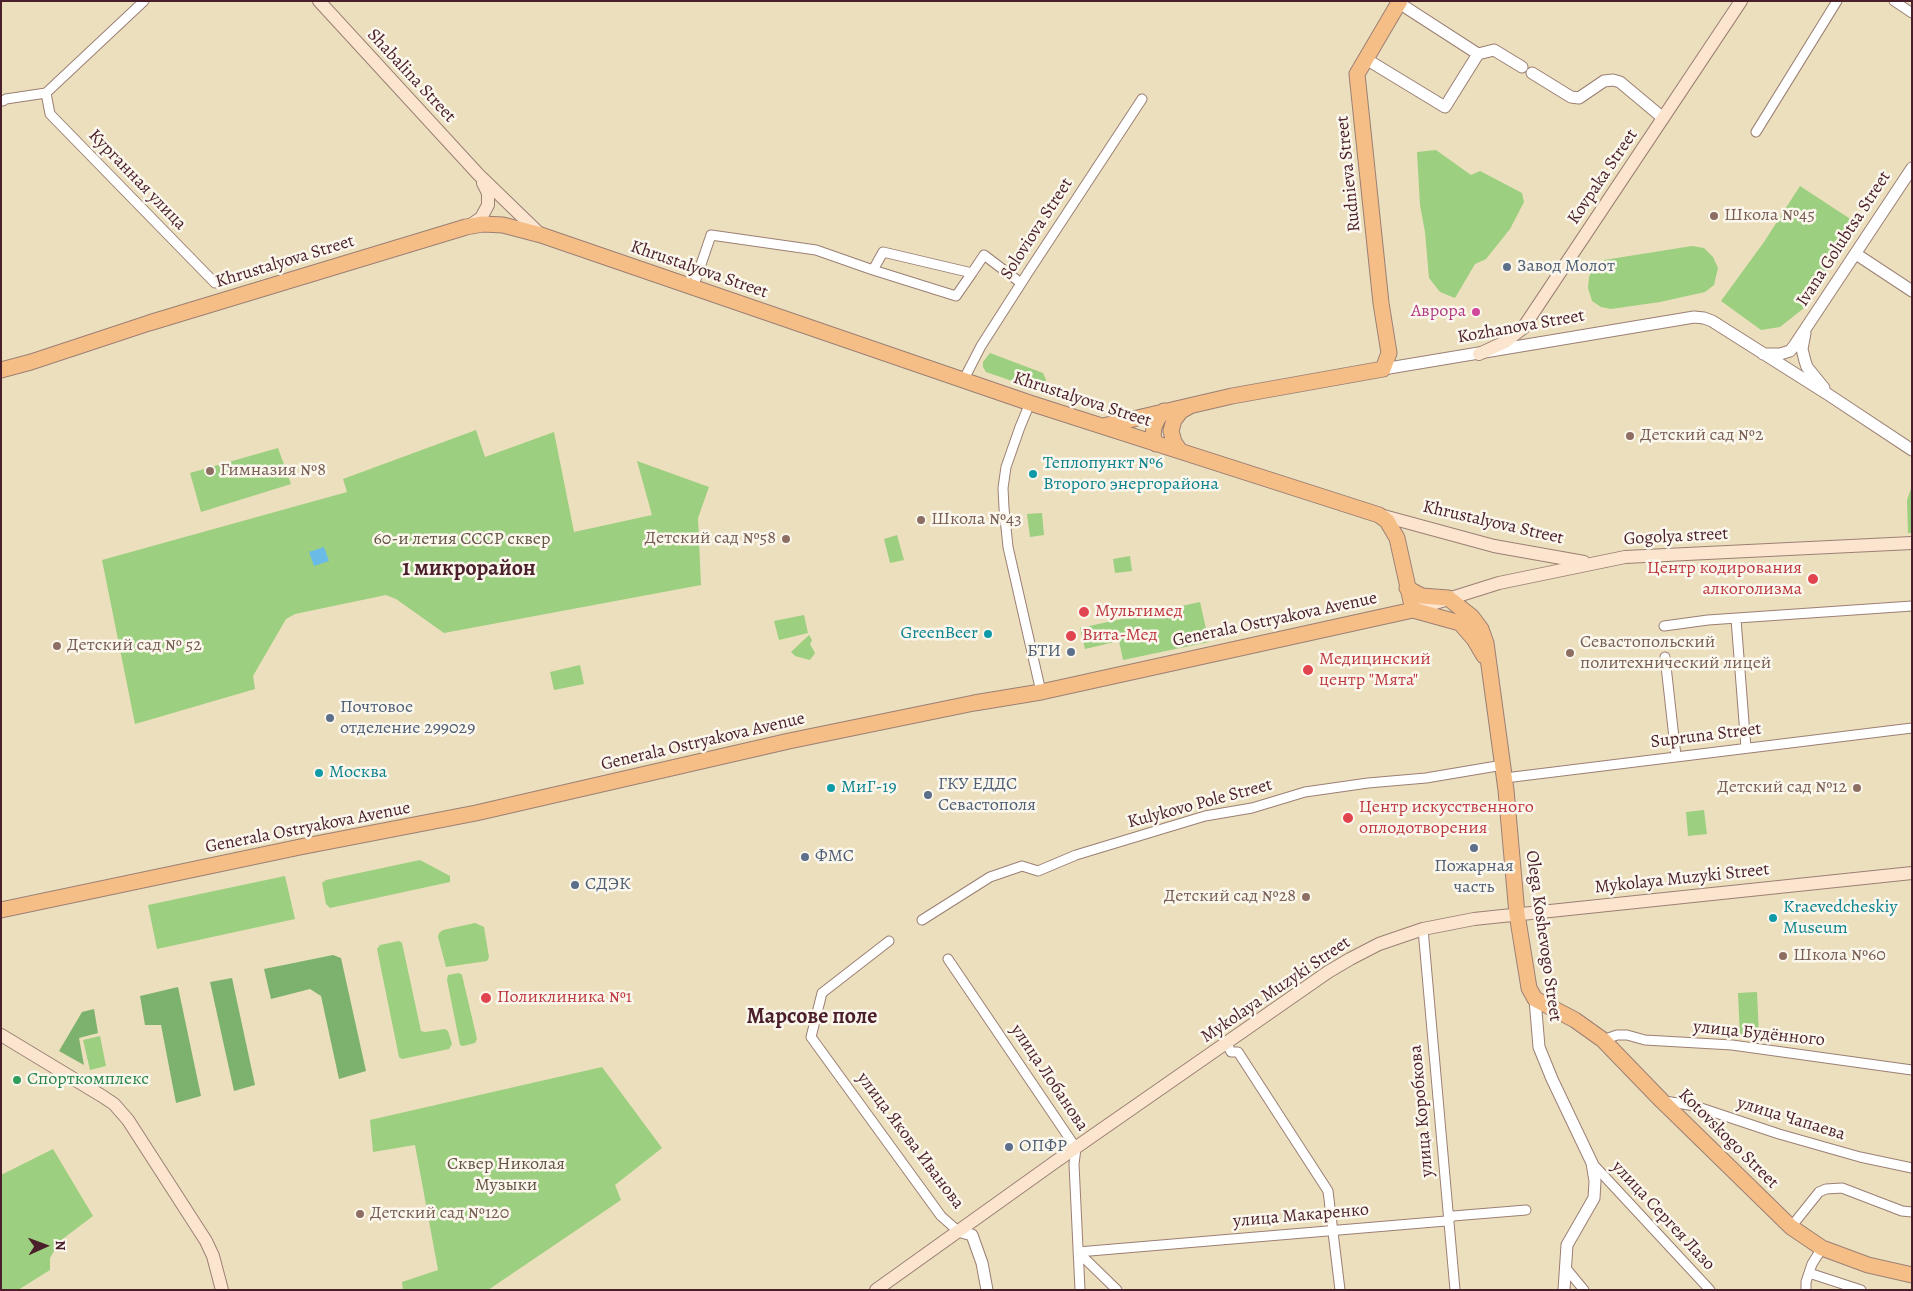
<!DOCTYPE html>
<meta charset="utf-8">
<style>
body{margin:0}
#map{position:relative;width:1913px;height:1291px;overflow:hidden;background:#ecdfbd;font-family:Alegreya,serif}
canvas{display:block}
.frame{position:absolute;inset:0;border:2px solid #4a1f2b;pointer-events:none}
.north{position:absolute;left:20px;top:1221px;width:50px;height:50px;-webkit-text-stroke:4px #fbf7ec;paint-order:stroke;rotate:88deg;font-size:14px;font-weight:700;line-height:20px;text-align:center;color:#4a1f2b}
.north::after{content:'';display:block;margin:auto;width:18px;height:22px;background:#4a1f2b;clip-path:polygon(50% 0,100% 100%,50% 72%,0 100%)}
</style>
<div id="map">
<canvas width="1913" height="1291"></canvas>
<div class="frame"></div>
<div class="north">N</div>
</div>
<script>
const ctx = document.querySelector('canvas').getContext('2d');
ctx.lineJoin = 'round';
function paint(path, color) { ctx.fillStyle = color; ctx.fill(path, 'evenodd'); }
const toPath = rows => new Path2D(rows.map(r => 'M' + r).join(''));
function trace(path, color, width, dash) { ctx.strokeStyle = color; ctx.lineWidth = width; ctx.lineCap = dash ? 'butt' : 'round'; ctx.setLineDash(dash || []); ctx.stroke(path); }
function drawText(font, color, halo, rows, align = 'center') {
  ctx.font = font + ' Alegreya,serif'; ctx.lineWidth = 5; ctx.setLineDash([]); ctx.textBaseline = 'middle'; ctx.strokeStyle = halo; ctx.fillStyle = color; for (const [text, x, y, turn = 0] of rows) {
    ctx.save(); ctx.translate(x, y); ctx.rotate((+turn || 0) * Math.PI / 180); ctx.textAlign = isNaN(turn) ? turn : align; if (halo) ctx.strokeText(text, 0, 0); ctx.fillText(text, 0, 0); ctx.restore();
  }
}
paint(toPath([
 [1436,150,1471,175,1480,171,1522,193,1524,202,1510,229,1486,259,1475,264,1455,298,1440,292,1429,278,1425,232,1420,205,1417,152],
 [1800,186,1858,224,1804,308,1780,327,1761,330,1721,301,1764,242],
 [1692,246,1704,248,1713,257,1718,268,1714,285,1705,292,1660,302,1611,309,1601,307,1592,301,1588,288,1589,277,1593,267,1604,260],
 [990,353,1043,373,1046,380,1044,386,1038,390,986,372,983,367,983,362],
 [476,430,485,457,554,432,574,532,652,515,637,461,709,487,698,518,701,585,444,633,396,599,386,595,295,614,286,619,253,676,255,689,135,724,102,560,347,492,343,479],
 [278,448,291,484,201,512,190,473],
 [1912,486,1912,533,1908,533,1907,500],
 [1042,513,1044,535,1030,537,1027,514],
 [897,535,904,560,890,563,884,539],
 [1130,556,1132,571,1115,573,1113,559],
 [1200,602,1209,642,1123,660,1119,641,1085,649,1080,628],
 [804,615,808,633,779,640,774,621],
 [809,635,812,640,810,644,815,653,810,660,795,656,791,652],
 [580,665,584,684,554,690,550,672],
 [1704,810,1707,834,1688,836,1686,812],
 [420,860,450,876,450,882,330,908,326,904,322,883,326,880],
 [285,876,295,919,157,949,148,905],
 [475,923,484,927,489,957,487,961,446,967,438,937,439,933,443,930],
 [399,941,402,943,421,1031,425,1032,445,1029,448,1031,452,1044,449,1049,402,1059,399,1057,377,949,380,945],
 [459,973,462,975,477,1039,475,1043,463,1046,460,1045,447,980,448,975],
 [1757,992,1759,1036,1740,1037,1738,993],
 [100,1036,106,1066,90,1070,83,1040],
 [602,1067,662,1148,615,1185,621,1200,488,1290,403,1290,402,1282,438,1270,415,1145,373,1152,370,1120],
 [53,1149,93,1216,60,1241,50,1258,50,1270,18,1290,1,1290,1,1175]
]), '#9ccf7f');
paint(toPath([
 [333,955,341,958,366,1071,339,1079,321,996,310,989,271,999,264,969],
 [232,978,255,1085,234,1091,210,982],
 [178,987,201,1096,176,1103,161,1025,145,1025,140,996],
 [94,1009,98,1033,79,1038,84,1065,59,1051,82,1012]
]), '#7db26e');
paint(toPath([
 [324,547,329,561,314,566,309,552]
]), '#6abbe6');
const minor = toPath([
 [1894,1,1912,13],
 [46,93,50,114,215,283],
 [3,101,6,99,46,93,144,1],
 [1756,132,1837,1],
 [873,270,956,296,972,273],
 [693,288,711,235,816,250,873,270,883,252,972,273,984,255,1021,283],
 [964,379,981,346,1029,271,1142,99],
 [1030,403,1020,427,1006,467,1003,488,1004,508,1008,547,1041,692],
 [1736,619,1746,748],
 [1664,626,1708,620,1912,606],
 [1665,657,1676,756],
 [1505,778,1912,728],
 [922,920,990,877,1022,866,1038,871,1076,855,1205,816,1252,808,1305,792,1368,783,1426,778,1503,765],
 [1423,929,1455,1290],
 [889,941,822,993,811,1037,941,1216,958,1231],
 [948,959,1076,1148,1074,1164,1080,1290],
 [1603,1040,1617,1035,1627,1035,1645,1040,1732,1045,1912,1070],
 [1227,1044,1231,1052,1238,1052,1328,1191,1340,1290],
 [1665,1101,1695,1106,1779,1134,1860,1157,1912,1168],
 [1592,1163,1710,1290],
 [1791,1227,1819,1192,1826,1189,1842,1188,1902,1211,1912,1212],
 [1078,1252,1446,1221,1453,1216,1526,1210],
 [1078,1252,1117,1290],
 [1565,1267,1584,1290],
 [1809,1273,1861,1290],
 [1806,1290,1806,1282,1812,1264,1822,1248]
]);
const tertiary = toPath([
 [1478,54,1494,50,1522,67],
 [1366,59,1445,107,1478,54,1399,3],
 [1532,73,1571,97,1579,98,1604,81,1613,80,1620,82,1663,118],
 [1856,254,1912,291],
 [1805,333,1802,349,1805,361,1807,367,1824,388],
 [1763,354,1780,354,1790,351,1794,346,1912,168],
 [1383,369,1694,317,1704,318,1712,321,1829,395,1912,450],
 [1535,999,1539,1047,1552,1079,1592,1163,1595,1181,1594,1198,1567,1245,1564,1290],
 [958,1231,972,1235,982,1263,987,1290]
]);
const secondary = toPath([
 [319,1,478,174,541,235],
 [469,226,481,218,488,205,488,193,483,183],
 [1479,354,1505,342,1523,328,1741,1],
 [1380,515,1494,546,1584,562],
 [1413,610,1499,583,1625,557,1912,543],
 [1,1035,102,1096,114,1104,128,1120,206,1241,213,1256,222,1290],
 [876,1290,1055,1162,1328,972,1350,959,1379,944,1423,929,1474,919,1912,873]
]);
const primary = toPath([
 [1,370,31,362,149,323,466,227,483,224,503,225,541,235,1030,403,1379,515,1387,521,1397,538,1413,610],
 [1103,426,1232,396,1383,369,1389,353,1381,303,1357,74,1400,1],
 [1156,444,1153,436,1154,427,1158,418,1164,411],
 [1180,451,1174,442,1171,431,1174,420,1181,411,1190,406],
 [1407,588,1422,596,1448,598,1472,617,1481,629,1486,643,1506,790,1517,914,1529,988,1535,999,1575,1020,1603,1040,1662,1101,1791,1227,1822,1248,1868,1265,1912,1275],
 [1413,610,1460,623,1474,639,1484,656],
 [1,910,300,847,476,813,789,741,974,703,1041,692,1413,610]
]);
trace(minor, '#9b7f74', 11);
trace(tertiary, '#9b7f74', 13);
trace(secondary, '#9b7f74', 14);
trace(primary, '#9b7f74', 17);
trace(minor, '#fff', 9);
trace(tertiary, '#fff', 11);
trace(secondary, '#fbe5cf', 12);
trace(primary, '#f6be87', 15);
for (const [x, y, r, color] of [
 [1714,216,5,"#8d6e63"],
 [1507,267,5,"#5c6f8a"],
 [1476,312,5,"#d1479c"],
 [1630,436,5,"#8d6e63"],
 [210,471,5,"#8d6e63"],
 [1033,474,5,"#0f9aa8"],
 [921,520,5,"#8d6e63"],
 [786,539,5,"#8d6e63"],
 [1813,579,6,"#e0444e"],
 [1084,612,6,"#e0444e"],
 [988,634,5,"#0f9aa8"],
 [1071,636,6,"#e0444e"],
 [57,646,5,"#8d6e63"],
 [1071,652,5,"#5c6f8a"],
 [1570,653,5,"#8d6e63"],
 [1308,670,6,"#e0444e"],
 [330,718,5,"#5c6f8a"],
 [319,773,5,"#0f9aa8"],
 [831,788,5,"#0f9aa8"],
 [1857,788,5,"#8d6e63"],
 [928,795,5,"#5c6f8a"],
 [1348,818,6,"#e0444e"],
 [1474,848,5,"#5c6f8a"],
 [805,857,5,"#5c6f8a"],
 [575,885,5,"#5c6f8a"],
 [1306,897,5,"#8d6e63"],
 [1773,918,5,"#0f9aa8"],
 [1783,956,5,"#8d6e63"],
 [486,998,6,"#e0444e"],
 [17,1080,5,"#2e9e5b"],
 [1009,1147,5,"#5c6f8a"],
 [360,1214,5,"#8d6e63"]
]) { const dot = new Path2D(); dot.arc(x, y, r, 0, 2 * Math.PI); ctx.fillStyle = color; ctx.fill(dot); trace(dot, '#fbf7ec', 2); }
drawText('18px', '#4a1f2b', '#fbf7ec', [
 ["Shabalina Street",411,76,47],
 ["Rudnieva Street",1349,174,-96],
 ["Kovpaka Street",1603,177,-56],
 ["Курганная улица",137,180,46],
 ["Soloviova Street",1037,229,-57],
 ["Ivana Golubtsa Street",1844,239,-57],
 ["Khrustalyova Street",285,262,-17],
 ["Khrustalyova Street",699,270,19],
 ["Kozhanova Street",1521,327,-10],
 ["Khrustalyova Street",1082,400,18],
 ["Khrustalyova Street",1493,523,13],
 ["Gogolya street",1676,537,-3],
 ["Generala Ostryakova Avenue",1275,620,-12],
 ["Supruna Street",1706,736,-7],
 ["Generala Ostryakova Avenue",703,742,-13],
 ["Kulykovo Pole Street",1200,804,-15],
 ["Generala Ostryakova Avenue",308,828,-11],
 ["Mykolaya Muzyki Street",1682,879,-6],
 ["Olega Koshevogo Street",1543,936,82],
 ["Mykolaya Muzyki Street",1276,990,-34],
 ["улица Будённого",1759,1034,6],
 ["улица Лобанова",1049,1078,56],
 ["улица Коробкова",1422,1111,-95],
 ["улица Чапаева",1791,1119,17],
 ["Kotovskogo Street",1728,1139,45],
 ["улица Якова Иванова",910,1141,53],
 ["улица Макаренко",1301,1216,-5],
 ["улица Сергея Лазо",1663,1216,47]
]);
drawText('18px', '#785e54', '#fbf7ec', [
 ["Школа №45",1724,216],
 ["Детский сад №2",1640,436],
 ["Гимназия №8",220,471],
 ["Школа №43",931,520],
 ["Детский сад №58",776,539,"right"],
 ["Севастопольский",1580,643],
 ["политехнический лицей",1580,664],
 ["Детский сад № 52",67,646],
 ["Детский сад №12",1847,788,"right"],
 ["Детский сад №28",1296,897,"right"],
 ["Школа №60",1793,956],
 ["Детский сад №120",370,1214]
], 'left');
drawText('18px', '#4e5e75', '#fbf7ec', [
 ["Завод Молот",1517,267],
 ["БТИ",1061,652,"right"],
 ["Почтовое",340,708],
 ["отделение 299029",340,729],
 ["ГКУ ЕДДС",938,785],
 ["Севастополя",938,806],
 ["ФМС",815,857],
 ["Пожарная",1474,867,"center"],
 ["часть",1474,888,"center"],
 ["СДЭК",585,885],
 ["ОПФР",1019,1147]
], 'left');
drawText('18px', '#b23c85', '#fbf7ec', [
 ["Аврора",1466,312]
], 'right');
drawText('18px', '#0d838f', '#fbf7ec', [
 ["Теплопункт №6",1043,464],
 ["Второго энергорайона",1043,485],
 ["GreenBeer",978,634,"right"],
 ["Москва",329,773],
 ["МиГ-19",841,788],
 ["Kraevedcheskiy",1783,908],
 ["Museum",1783,929]
], 'left');
drawText('18px', '#635444', '#fbf7ec', [
 ["60-и летия СССР сквер",462,540],
 ["Сквер Николая",506,1165],
 ["Музыки",506,1186]
]);
drawText('18px', '#be3a42', '#fbf7ec', [
 ["Центр кодирования",1802,569,"right"],
 ["алкоголизма",1802,590,"right"],
 ["Мультимед",1095,612],
 ["Вита-Мед",1082,636],
 ["Медицинский",1319,660],
 ["центр \"Мята\"",1319,681],
 ["Центр искусственного",1359,808],
 ["оплодотворения",1359,829],
 ["Поликлиника №1",497,998]
], 'left');
drawText('18px', '#27864d', '#fbf7ec', [
 ["Спорткомплекс",27,1080]
], 'left');
drawText('bold 22px', '#4a1f2b', '#fbf7ec', [
 ["1 микрорайон",469,570],
 ["Марсове поле",812,1018]
]);
</script>
